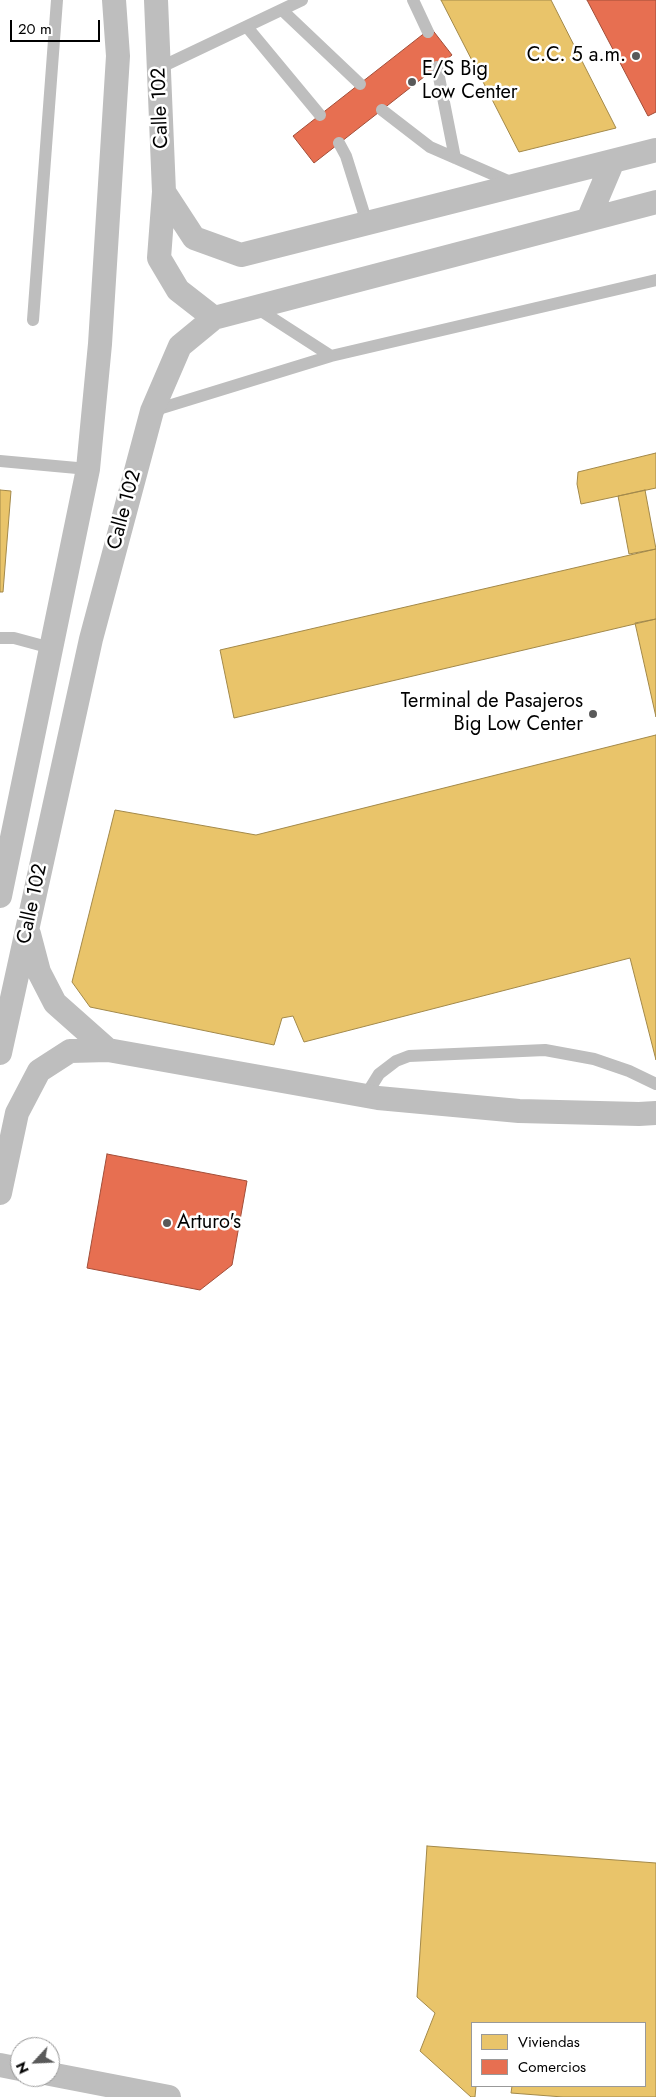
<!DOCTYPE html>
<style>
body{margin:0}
#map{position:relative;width:656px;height:2097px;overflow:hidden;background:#fff;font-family:Jost,sans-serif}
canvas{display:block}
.legend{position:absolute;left:471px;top:2022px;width:175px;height:65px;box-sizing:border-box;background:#fff;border:1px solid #999;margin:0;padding:6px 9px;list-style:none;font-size:15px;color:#000}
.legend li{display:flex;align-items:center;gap:10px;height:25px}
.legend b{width:25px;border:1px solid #999}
.north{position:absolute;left:10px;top:2037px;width:50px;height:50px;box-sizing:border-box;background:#fff;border:1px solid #999;border-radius:50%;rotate:245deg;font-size:14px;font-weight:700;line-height:20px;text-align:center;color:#000}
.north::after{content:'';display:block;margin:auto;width:18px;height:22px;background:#595959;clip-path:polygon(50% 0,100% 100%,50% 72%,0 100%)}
.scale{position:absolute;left:10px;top:20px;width:90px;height:22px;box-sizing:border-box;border:2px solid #000;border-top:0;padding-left:6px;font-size:15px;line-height:18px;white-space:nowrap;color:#000;-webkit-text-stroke:4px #fff;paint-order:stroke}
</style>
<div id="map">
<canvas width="656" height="2097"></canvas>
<ul class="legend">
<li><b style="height:14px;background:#e9c46a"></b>Viviendas</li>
<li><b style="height:14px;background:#e76f51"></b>Comercios</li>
</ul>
<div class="north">N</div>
<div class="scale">20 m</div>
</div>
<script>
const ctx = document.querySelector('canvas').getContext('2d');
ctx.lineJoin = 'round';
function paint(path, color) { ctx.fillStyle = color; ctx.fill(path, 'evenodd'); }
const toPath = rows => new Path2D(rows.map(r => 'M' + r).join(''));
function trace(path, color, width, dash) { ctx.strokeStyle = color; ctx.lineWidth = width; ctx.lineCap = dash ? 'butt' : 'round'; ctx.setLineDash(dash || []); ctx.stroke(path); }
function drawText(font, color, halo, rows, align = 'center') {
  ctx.font = font + ' Jost,sans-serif'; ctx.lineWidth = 5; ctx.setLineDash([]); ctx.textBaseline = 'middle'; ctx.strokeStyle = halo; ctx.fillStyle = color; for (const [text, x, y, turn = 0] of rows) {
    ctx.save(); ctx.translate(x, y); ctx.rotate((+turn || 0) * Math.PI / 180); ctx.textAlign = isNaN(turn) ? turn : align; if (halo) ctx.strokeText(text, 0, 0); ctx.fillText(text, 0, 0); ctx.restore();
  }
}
const homes = toPath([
 [441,0,551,0,616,128,519,152,441,0],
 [656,453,656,488,581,504,577,484,578,472,656,453],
 [0,490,11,491,3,592,0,592,0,490],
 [645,490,656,549,629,554,618,496,645,490],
 [656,549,656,619,234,718,220,650,656,549],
 [656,619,656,717,635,623,656,619],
 [656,735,656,1060,630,958,304,1042,293,1016,282,1018,274,1045,90,1007,72,982,115,810,256,835,656,735],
 [427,1846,656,1863,656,2097,563,2097,511,2093,512,2086,645,2086,645,2023,472,2023,472,2086,476,2086,475,2097,471,2097,420,2051,435,2013,417,1997,427,1846]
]);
paint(homes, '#e9c46a');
trace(homes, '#a3894a', 1);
const shops = toPath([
 [587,0,656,0,656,112,648,116,587,0],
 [431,28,452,55,314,163,293,136,431,28],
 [107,1154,247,1181,232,1265,200,1290,87,1268,107,1154]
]);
paint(shops, '#e76f51');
trace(shops, '#a24e39', 1);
trace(toPath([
 [413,0,428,32],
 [282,10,360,84],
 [247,27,320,115],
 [437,67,455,158],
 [159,68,302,0],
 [382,110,430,147,515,184],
 [339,143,346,156,367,223],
 [255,307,331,356],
 [33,320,57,0],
 [152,411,331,356,656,280],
 [0,461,88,469],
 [0,638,14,638,51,648],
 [366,1095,379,1074,396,1061,409,1056,545,1050,594,1059,629,1071,656,1084]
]), '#bebebe', 12);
trace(toPath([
 [156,0,164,192,159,258,178,290,214,318],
 [164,192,194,238,241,255,656,150],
 [588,220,613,161],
 [0,896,88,469,100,344,118,56,114,0],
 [29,934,39,972,55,1003,108,1050,378,1098,519,1111,639,1114,656,1113],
 [0,1053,91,639,152,411,180,346,214,318,656,202],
 [0,1193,17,1113,39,1071,70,1051,108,1050],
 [0,2065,20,2069],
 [50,2074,169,2097]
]), '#bebebe', 24);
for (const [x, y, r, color] of [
 [636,56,5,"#595959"],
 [412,82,5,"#595959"],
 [593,714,5,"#595959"],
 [167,1223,5,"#595959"]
]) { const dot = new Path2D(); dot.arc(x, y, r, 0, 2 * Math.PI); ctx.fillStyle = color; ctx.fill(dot); trace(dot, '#fff', 2); }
drawText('20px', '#000', '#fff', [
 ["C.C. 5 a.m.",626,56],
 ["E/S Big",422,70,"left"],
 ["Low Center",422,93,"left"],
 ["Terminal de Pasajeros",583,702],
 ["Big Low Center",583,725],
 ["Arturo's",177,1223,"left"]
], 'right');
drawText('20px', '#000', '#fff', [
 ["Calle 102",161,108,-92],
 ["Calle 102",125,510,-75],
 ["Calle 102",33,904,-78]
]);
</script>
